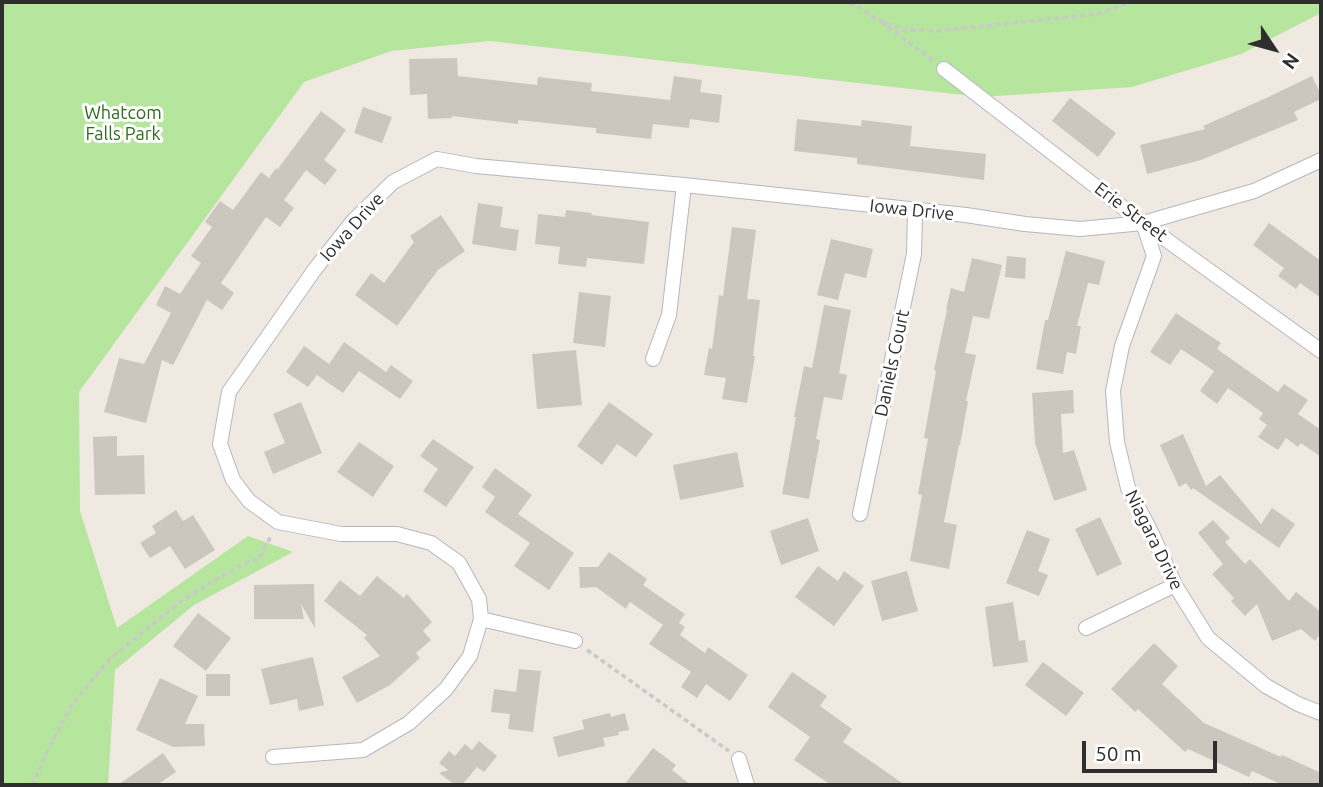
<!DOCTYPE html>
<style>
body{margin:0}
#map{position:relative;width:1323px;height:787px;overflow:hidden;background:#efe9e1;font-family:Ubuntu,sans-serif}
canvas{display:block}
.frame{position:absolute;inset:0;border:4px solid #2e2e2e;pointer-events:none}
.north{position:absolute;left:1239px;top:14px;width:70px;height:70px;-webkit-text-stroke:5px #fff;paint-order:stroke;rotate:126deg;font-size:19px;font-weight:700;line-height:28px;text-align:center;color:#2e2e2e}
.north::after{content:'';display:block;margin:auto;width:24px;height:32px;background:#2e2e2e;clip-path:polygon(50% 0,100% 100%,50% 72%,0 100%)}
.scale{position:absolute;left:1082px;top:741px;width:135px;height:32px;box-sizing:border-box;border:4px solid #2e2e2e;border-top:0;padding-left:9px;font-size:21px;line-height:24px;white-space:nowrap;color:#2e2e2e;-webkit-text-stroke:5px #fff;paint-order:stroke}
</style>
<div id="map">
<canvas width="1323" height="787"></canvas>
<div class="frame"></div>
<div class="north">N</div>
<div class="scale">50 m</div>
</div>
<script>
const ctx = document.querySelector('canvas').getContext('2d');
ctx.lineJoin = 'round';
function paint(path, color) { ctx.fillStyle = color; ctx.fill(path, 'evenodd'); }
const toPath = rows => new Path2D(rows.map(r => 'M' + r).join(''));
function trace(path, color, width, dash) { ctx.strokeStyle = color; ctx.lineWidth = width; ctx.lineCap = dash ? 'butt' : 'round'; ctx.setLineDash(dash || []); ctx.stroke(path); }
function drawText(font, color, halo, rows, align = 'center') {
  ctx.font = font + ' Ubuntu,sans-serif'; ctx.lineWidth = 6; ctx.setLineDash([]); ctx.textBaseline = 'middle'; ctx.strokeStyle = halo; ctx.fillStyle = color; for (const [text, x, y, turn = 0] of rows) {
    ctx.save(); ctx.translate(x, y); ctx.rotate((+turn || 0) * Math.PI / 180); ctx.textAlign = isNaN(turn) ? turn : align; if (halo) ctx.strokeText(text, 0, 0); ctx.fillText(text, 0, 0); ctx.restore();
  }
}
paint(toPath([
 [2,2,1321,2,1321,13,1241,54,1132,87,981,97,490,41,391,51,304,82,79,392,80,511,117,628,248,536,293,552,194,605,115,670,108,785,2,785]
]), '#b6e59e');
paint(toPath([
 [457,58,458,76,537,85,538,77,592,83,591,91,670,100,674,76,702,80,700,92,722,95,719,123,690,119,689,128,653,124,651,139,596,133,596,128,518,120,518,124,452,116,452,118,428,119,427,94,410,95,409,59],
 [1312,76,1321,95,1321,99,1294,112,1298,120,1201,160,1147,174,1140,145,1205,129,1203,126,1264,99],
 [1070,98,1116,133,1098,157,1052,121],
 [363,107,392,117,382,143,354,133],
 [321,111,346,130,324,160,337,170,325,185,306,170,284,200,294,208,280,227,266,217,221,283,234,293,222,310,207,300,173,365,162,360,146,423,104,412,119,358,144,364,171,313,156,305,165,286,180,294,201,263,191,256,212,227,205,222,220,201,233,210,261,172,269,178,276,168,277,170],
 [797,119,861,126,862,120,912,126,910,146,986,154,984,180,857,164,857,158,794,151],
 [478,203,503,207,500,227,519,230,516,251,472,244],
 [566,210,592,213,591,215,649,222,644,264,587,258,586,267,558,264,560,247,535,244,538,214,565,217],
 [441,215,465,251,438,270,397,326,355,295,371,273,384,283,414,242,410,236],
 [1269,223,1321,261,1321,298,1300,283,1296,289,1278,276,1284,268,1253,245],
 [732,227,756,230,747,299,760,300,753,356,755,356,747,403,722,399,726,378,704,375,709,348,712,349,719,295,723,296],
 [831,239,873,249,866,278,845,273,838,300,817,295],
 [1066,251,1105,261,1099,285,1088,283,1077,326,1081,326,1076,354,1067,352,1063,374,1036,369,1045,320,1048,320],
 [1007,256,1026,258,1025,279,1005,277],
 [972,258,1002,265,989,319,973,316,965,353,976,355,966,401,968,401,960,445,959,445,944,522,957,525,949,569,910,561,922,495,918,494,928,439,924,438,936,371,934,370,947,310,946,309,951,288,964,292],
 [579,292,611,296,605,347,573,343],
 [824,305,851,310,839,373,847,375,842,400,824,397,816,439,820,440,809,499,782,494,796,417,794,417,804,366,812,368],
 [1176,313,1221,343,1217,349,1278,392,1284,384,1308,400,1298,414,1321,430,1321,457,1301,443,1298,447,1286,438,1278,450,1258,437,1267,425,1259,419,1263,413,1228,388,1217,404,1200,391,1214,371,1181,349,1170,365,1150,352],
 [344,342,386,372,391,365,413,381,400,399,359,371,343,393,317,375,308,387,286,372,304,346,329,364],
 [576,350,582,405,537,409,532,354],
 [1073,390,1074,413,1061,414,1063,453,1074,450,1087,490,1054,501,1035,443,1032,393],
 [301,402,322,453,273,474,264,452,285,443,273,414],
 [609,402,653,434,636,457,617,444,602,465,577,446],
 [1183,434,1206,486,1220,475,1261,524,1272,508,1295,524,1279,548,1193,488,1191,490,1186,483,1179,487,1160,445],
 [117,436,117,456,144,455,145,494,95,495,93,437],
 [433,439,474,467,446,507,423,491,438,469,420,456],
 [359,442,394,466,373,497,337,472],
 [737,452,744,487,680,500,673,465],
 [495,468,532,495,518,514,574,553,549,590,514,566,530,543,485,512,495,497,482,487],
 [176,510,183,521,193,515,215,550,185,569,170,546,150,558,140,543,156,533,152,526],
 [1100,517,1122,564,1097,576,1075,529],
 [808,518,819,551,781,565,770,531],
 [1213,520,1230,538,1225,542,1245,564,1250,559,1289,601,1296,592,1321,612,1321,633,1315,641,1301,629,1272,641,1257,604,1245,616,1231,601,1234,598,1212,574,1223,564,1198,533],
 [1027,530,1050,539,1038,571,1048,575,1039,596,1006,583],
 [609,552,647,579,643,585,685,614,679,623,685,627,680,635,705,653,708,647,748,675,730,701,706,684,697,698,681,687,691,672,649,644,663,625,630,602,626,609,596,587,580,588,579,567,598,567],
 [818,566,838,581,844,571,864,586,834,626,795,597],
 [907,571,918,611,882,621,871,581],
 [377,576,404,598,407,594,432,622,423,631,431,640,416,653,420,658,390,685,357,703,342,677,380,656,364,638,367,635,324,601,340,580,360,596],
 [314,584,315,628,301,604,304,619,254,619,254,585],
 [1013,602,1019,641,1025,640,1028,662,993,667,985,607],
 [198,613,231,638,206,671,173,646],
 [1154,643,1178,666,1162,684,1204,723,1281,757,1282,755,1321,773,1321,785,1283,785,1252,771,1249,777,1188,749,1185,752,1138,709,1135,712,1111,689],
 [313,657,324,705,299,711,297,699,270,705,261,669],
 [1043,662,1084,693,1066,716,1025,685],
 [519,669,541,671,533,732,508,729,510,714,491,712,494,689,516,692],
 [792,672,827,696,820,706,852,729,843,742,905,785,831,785,794,760,810,737,768,707],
 [206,674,230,674,230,696,206,696],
 [160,678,198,696,185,724,204,724,205,746,173,747,136,730],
 [610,713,611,717,625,713,629,730,618,732,619,735,603,738,605,746,558,757,553,737,584,729,582,720],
 [479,741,497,756,484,772,477,767,462,785,455,785,439,773,448,770,439,763,449,751,455,756,465,744,472,750],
 [653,748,676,765,672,770,691,785,624,785],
 [163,753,176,772,157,785,118,785]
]), '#cbc7bf');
const minor = toPath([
 [944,69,1143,223,1321,351],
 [1143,223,1154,256,1122,346,1113,391,1117,442,1128,488,1152,534,1175,585,1208,638,1266,686,1298,704,1321,713],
 [653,359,669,315,684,185],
 [860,514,914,254,915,211],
 [481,619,575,641],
 [1086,628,1175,585],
 [273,757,363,750,409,723,446,689,470,656,481,619,479,599,459,563,431,543,397,534,341,534,278,522,249,501,233,480,220,444,229,392,315,269,353,221,393,182,437,159,476,166,684,185,966,215,1025,224,1080,229,1143,223,1254,191,1321,160],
 [739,759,747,785]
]);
trace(minor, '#b4b7c1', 16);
trace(toPath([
 [850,2,876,19,904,30,937,31,1097,14,1130,2],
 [881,22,934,61],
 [587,650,729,751],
 [32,785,51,744,73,703,109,660,184,599,239,566,259,558,271,536]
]), '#c9c9c9', 3.5, [5, 3.5]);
trace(minor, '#fff', 14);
drawText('18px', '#2c6e1b', '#fff', [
 ["Whatcom",123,113],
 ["Falls Park",123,134]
]);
drawText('18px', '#2e2e2e', '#fff', [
 ["Iowa Drive",912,210,6],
 ["Erie Street",1131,212,37],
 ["Iowa Drive",352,227,-48],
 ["Daniels Court",892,363,-78],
 ["Niagara Drive",1154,540,64]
]);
</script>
